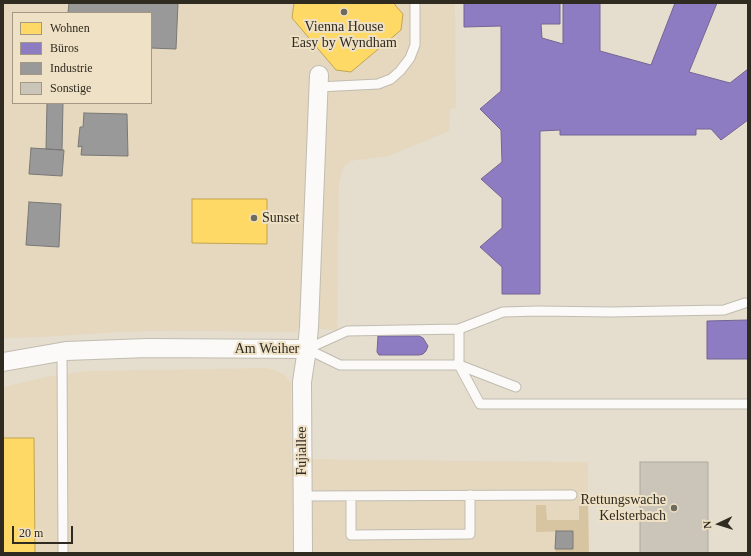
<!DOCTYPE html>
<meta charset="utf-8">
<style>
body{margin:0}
#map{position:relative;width:751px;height:556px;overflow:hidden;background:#e5decf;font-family:"Times New Roman",serif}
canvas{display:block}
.frame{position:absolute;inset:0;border:4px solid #302b21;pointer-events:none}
.legend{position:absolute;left:12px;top:12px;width:140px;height:92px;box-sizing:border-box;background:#efe1c5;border:1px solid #a39883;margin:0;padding:5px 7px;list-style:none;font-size:12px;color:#302b21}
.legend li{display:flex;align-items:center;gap:8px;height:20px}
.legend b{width:20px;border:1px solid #a39883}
.north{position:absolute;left:699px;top:504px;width:40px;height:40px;-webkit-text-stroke:3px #efe1c5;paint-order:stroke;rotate:266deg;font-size:11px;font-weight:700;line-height:16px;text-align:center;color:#302b21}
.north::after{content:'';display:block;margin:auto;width:14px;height:18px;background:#302b21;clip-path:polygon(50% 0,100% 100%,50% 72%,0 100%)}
.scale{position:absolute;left:12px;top:526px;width:61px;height:18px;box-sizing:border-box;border:2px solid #302b21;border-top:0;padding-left:5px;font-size:12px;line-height:14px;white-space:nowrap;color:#302b21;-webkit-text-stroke:3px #efe1c5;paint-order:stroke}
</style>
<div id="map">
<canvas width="751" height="556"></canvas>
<div class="frame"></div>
<ul class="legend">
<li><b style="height:11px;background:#ffd966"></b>Wohnen</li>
<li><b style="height:11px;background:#8e7cc3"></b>Büros</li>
<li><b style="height:11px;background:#999"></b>Industrie</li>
<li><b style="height:11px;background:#cbc5b9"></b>Sonstige</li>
</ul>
<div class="north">N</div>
<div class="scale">20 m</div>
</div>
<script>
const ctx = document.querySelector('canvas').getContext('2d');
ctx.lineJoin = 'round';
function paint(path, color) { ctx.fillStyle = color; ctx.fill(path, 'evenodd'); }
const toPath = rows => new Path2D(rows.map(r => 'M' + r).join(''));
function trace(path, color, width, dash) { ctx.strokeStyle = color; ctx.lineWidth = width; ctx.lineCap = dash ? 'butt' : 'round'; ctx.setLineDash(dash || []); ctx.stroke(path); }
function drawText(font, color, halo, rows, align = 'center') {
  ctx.font = font + ' "Times New Roman",serif'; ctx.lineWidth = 4; ctx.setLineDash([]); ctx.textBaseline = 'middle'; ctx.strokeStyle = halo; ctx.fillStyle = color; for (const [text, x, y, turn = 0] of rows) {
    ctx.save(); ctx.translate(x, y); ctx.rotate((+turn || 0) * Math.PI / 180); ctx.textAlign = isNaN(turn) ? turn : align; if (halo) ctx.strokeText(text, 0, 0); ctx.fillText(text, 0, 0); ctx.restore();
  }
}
paint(toPath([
 [3,3,455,3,456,108,450,109,449,131,389,156,350,161,344,167,341,174,339,185,337,330,298,328,297,332,167,331,118,332,44,337,3,338],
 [13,13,151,13,151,103,13,103],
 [265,368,275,370,285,375,291,383,291,459,588,462,589,553,3,553,3,387,50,376,87,371]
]), '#e5d8bf');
paint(toPath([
 [579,504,588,504,589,553,556,553,555,549,573,549,573,531,536,532,536,505,546,505,547,520,579,520]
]), '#d7c5a1');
const homes = toPath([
 [294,3,395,3,395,5,403,14,401,30,351,72,336,70,292,18,294,3],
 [192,199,267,199,267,244,192,243,192,199],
 [3,438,34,438,35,553,3,553,3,438]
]);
paint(homes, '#ffd966');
trace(homes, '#c1a551', 1);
const offices = toPath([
 [464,3,560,3,560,24,541,24,542,38,563,44,563,3,600,3,600,51,651,65,675,3,717,3,689,72,730,83,748,69,748,120,721,140,711,129,696,129,696,135,560,135,560,130,540,131,540,294,502,294,502,267,480,247,502,228,502,198,481,179,502,162,501,130,480,109,501,91,501,26,464,27,464,3],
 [748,320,748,359,707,359,707,321,748,320],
 [378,336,419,336,423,338,428,346,426,351,423,354,419,355,379,355,377,352,378,336]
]);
paint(offices, '#8e7cc3');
trace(offices, '#726492', 1);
const industry = toPath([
 [69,3,178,3,176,49,151,48,151,13,68,13,69,3],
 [47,103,63,103,62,150,46,149,47,103],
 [84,113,127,114,128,156,81,155,82,146,78,147,80,127,83,127,84,113],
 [31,148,64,150,62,176,29,174,31,148],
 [29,202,61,204,59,247,26,245,29,202],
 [556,531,573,531,573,549,555,549,556,531]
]);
paint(industry, '#999');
trace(industry, '#7a7875', 1);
const building = toPath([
 [640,462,708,462,708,553,640,553,640,462]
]);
paint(building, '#cbc5b9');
trace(building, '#afa99e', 1);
const lane = toPath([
 [318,87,378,84,391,79,400,71,410,58,415,45,415,3],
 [459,329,459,365,480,404,748,404],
 [307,349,347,331,459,329,503,312,538,311,611,312,724,310,745,303],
 [307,349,340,365,459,365,516,387],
 [62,352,63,553],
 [302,496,572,495],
 [351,496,351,535,470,534,470,495]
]);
const street = toPath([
 [3,362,66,351,147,348,307,349],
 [303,553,302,382,307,349,309,327,319,75]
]);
trace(lane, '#c1bcb0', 11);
trace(street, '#c1bcb0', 20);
trace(lane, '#fbfaf8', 9);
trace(street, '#fbfaf8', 18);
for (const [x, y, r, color] of [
 [344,12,4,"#6f6a5e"],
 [254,218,4,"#6f6a5e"],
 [674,508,4,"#6f6a5e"]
]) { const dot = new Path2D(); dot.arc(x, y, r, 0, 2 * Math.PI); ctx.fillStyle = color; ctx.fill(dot); trace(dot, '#efe1c5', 1.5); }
drawText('14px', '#302b21', '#efe1c5', [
 ["Vienna House",344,27],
 ["Easy by Wyndham",344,43],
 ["Sunset",262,218,"left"],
 ["Rettungswache",666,500,"right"],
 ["Kelsterbach",666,516,"right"]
]);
drawText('14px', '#302b21', '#efe1c5', [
 ["Am Weiher",267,349],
 ["Fujiallee",302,451,-90]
]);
</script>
